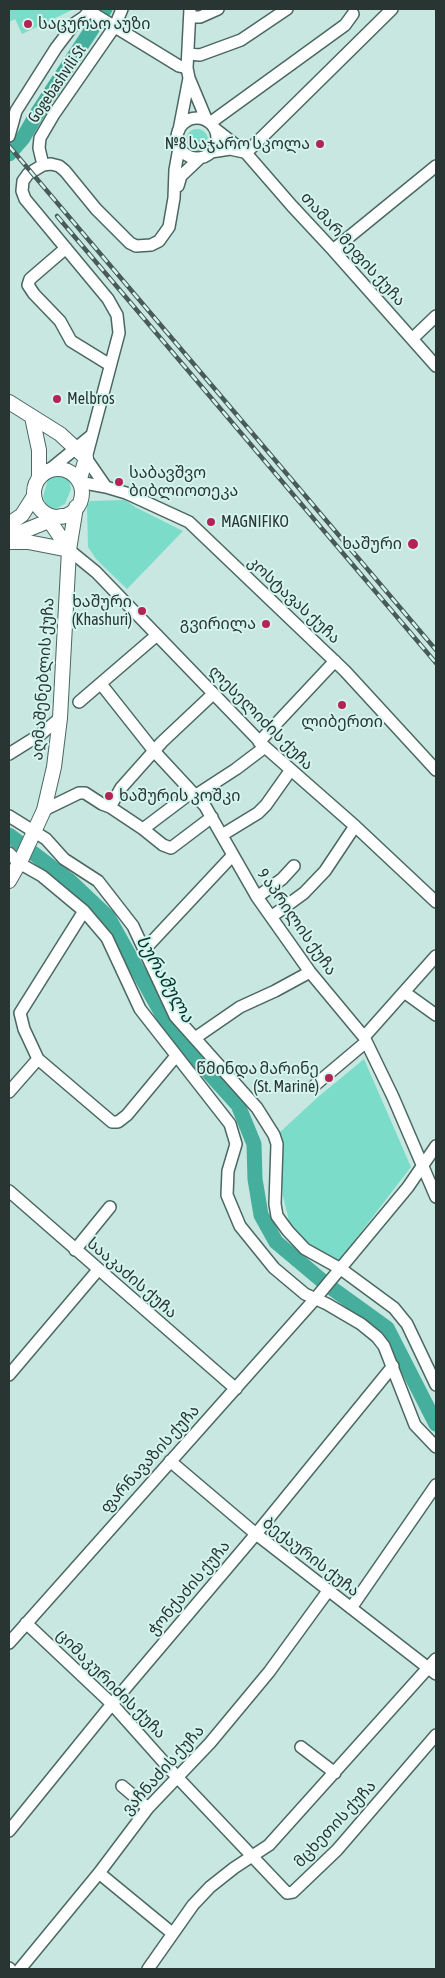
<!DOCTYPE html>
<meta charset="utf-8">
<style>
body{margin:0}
#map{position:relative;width:445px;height:1978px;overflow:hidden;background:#c7e7e0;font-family:"Asap Condensed",sans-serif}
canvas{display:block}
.frame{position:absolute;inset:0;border:10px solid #293533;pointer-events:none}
</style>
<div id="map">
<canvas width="445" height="1978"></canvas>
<div class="frame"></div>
</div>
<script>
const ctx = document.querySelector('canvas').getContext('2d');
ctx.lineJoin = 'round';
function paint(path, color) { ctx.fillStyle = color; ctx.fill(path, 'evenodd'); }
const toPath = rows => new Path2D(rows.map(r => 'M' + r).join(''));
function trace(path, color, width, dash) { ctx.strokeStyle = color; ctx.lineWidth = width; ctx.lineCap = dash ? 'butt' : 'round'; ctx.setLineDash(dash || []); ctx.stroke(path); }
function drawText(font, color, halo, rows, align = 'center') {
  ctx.font = font + ' "Asap Condensed","Noto Sans Georgian",sans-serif'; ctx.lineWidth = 4; ctx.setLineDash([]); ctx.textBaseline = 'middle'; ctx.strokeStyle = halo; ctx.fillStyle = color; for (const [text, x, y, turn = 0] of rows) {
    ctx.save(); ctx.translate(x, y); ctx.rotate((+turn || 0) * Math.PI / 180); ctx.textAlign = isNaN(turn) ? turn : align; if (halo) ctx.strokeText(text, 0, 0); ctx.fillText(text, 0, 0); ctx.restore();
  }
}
paint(toPath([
 [9,9,74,9,22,34,15,19,9,22],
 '186 140a11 11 0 1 1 22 0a11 11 0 1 1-22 0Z',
 [57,474,66,476,69,479,71,489,65,504,55,509,47,506,43,497,48,479],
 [125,500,135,507,183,531,127,589,96,559,88,547,87,506,90,501],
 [364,1059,411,1167,338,1262,303,1240,290,1225,283,1196,279,1133,318,1097]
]), '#7cdcca');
trace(toPath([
 [9,154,23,138,38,112,105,9],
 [9,835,70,881,108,917,172,1032,238,1105,254,1144,255,1179,261,1215,276,1242,326,1284,387,1328,436,1424]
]), '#45ae9c', 15);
const minor = toPath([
 [190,9,187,68,189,78,207,121],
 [190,17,200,17,218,9],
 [188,54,200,55,241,40,287,9],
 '177 138a20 20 0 1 1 40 0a20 20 0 1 1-40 0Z',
 [210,123,345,25,353,14],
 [214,128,246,153,292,206,333,250,436,366],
 [179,130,189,78],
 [9,136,16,111,56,48,75,23,84,17,89,11,179,66,187,68],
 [211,152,230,149,244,152],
 [246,153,392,9],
 [43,165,39,148,40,138,54,114,115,26,122,9],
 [178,186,181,176,200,158],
 [66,248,30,279,28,285,34,294,60,321,71,341,110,365],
 [333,250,436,166],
 [412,339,436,316],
 [48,471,92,435],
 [79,482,106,487,126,493,189,522,345,671,436,770],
 [106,487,86,458,119,333,117,315,108,299,25,199,22,191,23,181,28,174,43,165,51,164,59,166,65,171,96,209,130,243,136,246,151,245,159,241,169,227,174,198,175,170,179,148],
 [69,550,96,572,265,747,355,826,436,902],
 [101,684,154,751,205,806,257,897,310,972,364,1037,393,1097,436,1197],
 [79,702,157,635],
 [259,742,335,661],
 [9,754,41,734,60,718],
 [196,795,236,769,265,747],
 [110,807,121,788,162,742,213,694],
 [44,810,79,793,85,793,102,804,110,807,143,829,163,845,171,848,212,817],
 [9,816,46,839,64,859,98,881,133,926,175,1016,257,1108,274,1135,277,1144,275,1204,277,1216,288,1231,305,1249,341,1269,394,1308,407,1324,436,1385],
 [143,829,192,792],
 [222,835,258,813,266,805,290,771],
 [9,853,19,863,42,876,84,911,107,938,140,1009,230,1124,236,1144,228,1171,227,1195,240,1226,274,1268,305,1294,327,1304,361,1324,377,1337,384,1346,415,1425,436,1447],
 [257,897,282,879,294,866],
 [84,911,20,1013,24,1029,38,1059,112,1122,118,1122,127,1115,176,1056],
 [271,917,304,893,325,871,355,826],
 [145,949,233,855],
 [404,992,436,1015],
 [364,1037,436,956],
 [195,1038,240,1007,275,991,310,972],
 [315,1085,366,1042],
 [9,1092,38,1059],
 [9,1191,236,1389],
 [75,1250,110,1207],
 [9,1375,98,1270],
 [170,1461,256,1534,436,1674],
 [351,1608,436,1485],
 [26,1623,112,1704,178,1778,287,1893,293,1892,337,1850,436,1735],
 [9,1643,315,1299,408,1187,436,1146],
 [301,1747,335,1773],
 [122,1786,148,1808],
 [9,1831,112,1704,256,1534,393,1366],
 [99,1873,172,1933],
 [9,1968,10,1969],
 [20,1969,99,1873,148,1808,210,1743,269,1672,328,1591],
 [148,1969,193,1905,210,1887,234,1868,269,1845,436,1659]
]);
const major = toPath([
 [9,402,60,434,86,458,79,482],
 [32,417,39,450,39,478],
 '34 493a24 24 0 1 1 48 0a24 24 0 1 1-48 0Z',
 [45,514,69,550],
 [9,524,22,515,34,496],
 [9,537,61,516],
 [9,542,28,542,69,550],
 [9,881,21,860,44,810,54,767,60,718,69,550,76,507]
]);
trace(minor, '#4b6761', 14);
trace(major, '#4b6761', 16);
trace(minor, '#fff', 11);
trace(major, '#fff', 14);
const rail = toPath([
 [9,146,436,650],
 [57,216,436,663]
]);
trace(rail, '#4a5b57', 4.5);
trace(rail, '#d4f4ed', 2.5, [8]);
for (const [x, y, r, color] of [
 [28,24,5,"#b32353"],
 [320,144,5,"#b32353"],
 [57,399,5,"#b32353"],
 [119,482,5,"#b32353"],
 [211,522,5,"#b32353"],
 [413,544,6,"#b32353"],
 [142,611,5,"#b32353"],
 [266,624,5,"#b32353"],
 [342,705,5,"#b32353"],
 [109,796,5,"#b32353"],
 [329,1078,5,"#b32353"]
]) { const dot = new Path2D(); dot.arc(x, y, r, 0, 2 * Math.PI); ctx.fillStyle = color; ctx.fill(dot); trace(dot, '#d4f4ed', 2); }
drawText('16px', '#293533', '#d4f4ed', [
 ["საცურაო აუზი",38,24],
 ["№8 საჯარო სკოლა",310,144,"right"],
 ["Melbros",67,399],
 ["საბავშვო",129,473],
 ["ბიბლიოთეკა",129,491],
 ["MAGNIFIKO",221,522],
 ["ხაშური",402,544,"right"],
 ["ხაშური",132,602,"right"],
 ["(Khashuri)",132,620,"right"],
 ["გვირილა",256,624,"right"],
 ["ლიბერთი",342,722,"center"],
 ["ხაშურის კოშკი",119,796],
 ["წმინდა მარინე",319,1069,"right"],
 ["(St. Marine)",319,1087,"right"]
], 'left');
drawText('16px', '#293533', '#d4f4ed', [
 ["Gogebashvili St",57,84,-56],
 ["თამარ მეფის ქუჩა",353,249,48],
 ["კოსტავას ქუჩა",294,600,43],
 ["აღმაშენებლის ქუჩა",43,679,-86],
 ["ლესელიძის ქუჩა",261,718,45],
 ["9 აპრილის ქუჩა",297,922,55],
 ["სააკაძის ქუჩა",132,1278,41],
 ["ფარნავაზის ქუჩა",150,1459,-48],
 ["ბექაურის ქუჩა",311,1557,38],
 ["ჭონქაძის ქუჩა",189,1588,-50],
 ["ციმაკურიძის ქუჩა",111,1684,45],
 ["ვაჩნაძის ქუჩა",163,1770,-48],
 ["მცხეთის ქუჩა",335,1824,-47]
]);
drawText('italic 18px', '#02352e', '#d4f4ed', [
 ["სურამულა",165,979,60]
]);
</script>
